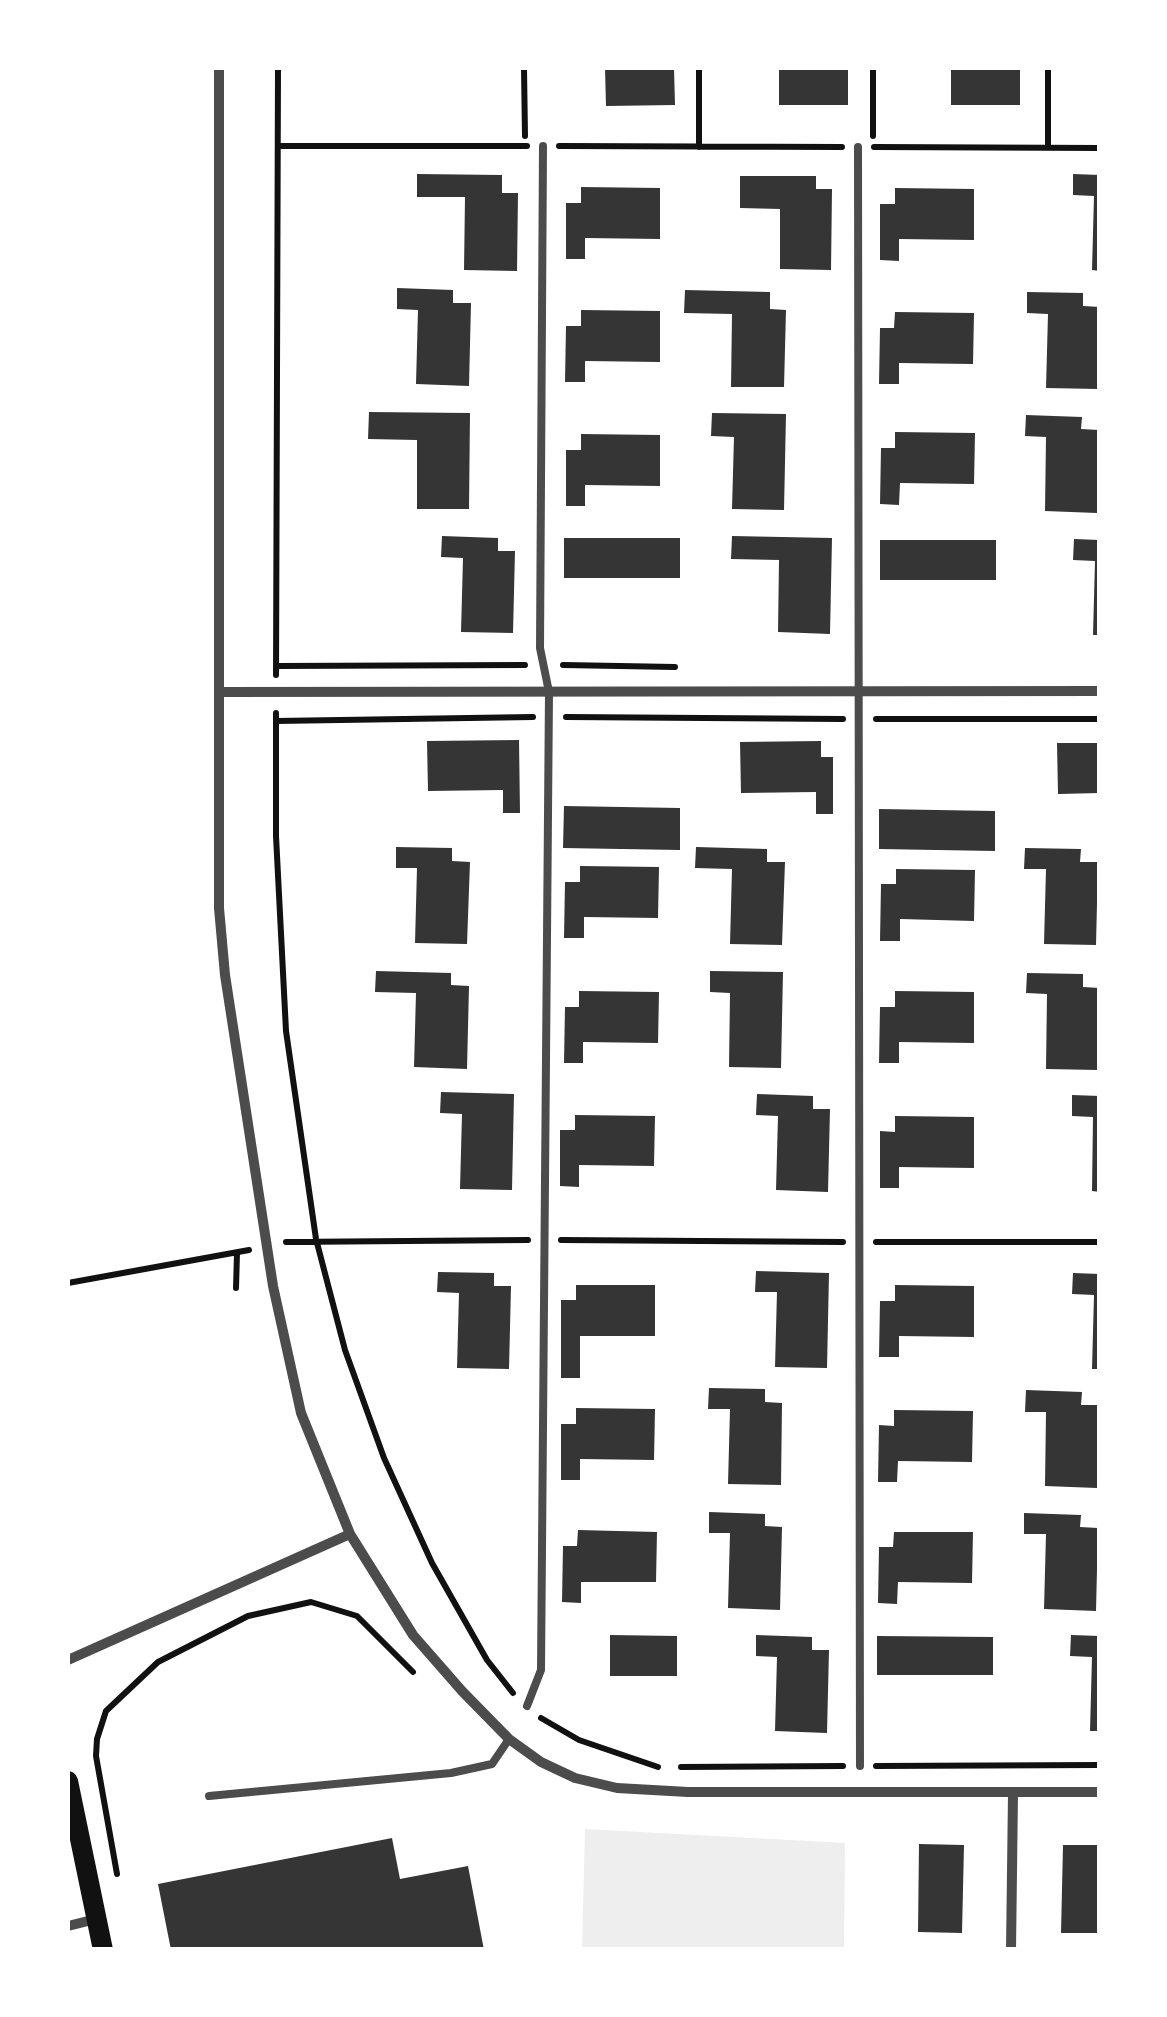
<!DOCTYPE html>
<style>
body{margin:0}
#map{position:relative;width:1167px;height:2017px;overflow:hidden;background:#fff;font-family:Cabin,sans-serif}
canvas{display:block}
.frame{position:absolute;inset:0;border:70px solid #fff;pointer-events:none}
</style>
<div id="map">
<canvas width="1167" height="2017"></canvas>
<div class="frame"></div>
</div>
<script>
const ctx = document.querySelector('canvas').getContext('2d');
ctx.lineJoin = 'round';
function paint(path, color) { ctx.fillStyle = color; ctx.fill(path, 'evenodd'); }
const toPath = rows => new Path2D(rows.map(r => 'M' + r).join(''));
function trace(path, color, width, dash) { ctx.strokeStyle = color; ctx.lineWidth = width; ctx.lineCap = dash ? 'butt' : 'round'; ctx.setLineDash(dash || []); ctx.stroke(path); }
paint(toPath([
 [585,1829,845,1843,844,1949,582,1949]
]), '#eee');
paint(toPath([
 [605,68,674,68,675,105,606,106],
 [779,68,848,68,848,105,779,105],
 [951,68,1020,68,1020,105,951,105],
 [417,174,502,175,502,193,518,193,517,271,464,270,465,197,417,197],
 [1073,174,1100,175,1100,271,1092,270,1094,196,1073,195],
 [740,176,816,176,816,189,832,189,831,270,780,269,780,209,740,208],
 [581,187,660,188,660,239,585,238,585,259,566,259,566,203,581,203],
 [895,188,974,189,974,240,899,239,899,261,880,260,880,204,895,204],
 [397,288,453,290,453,303,471,303,469,386,416,384,418,310,397,309],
 [685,290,770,292,770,309,786,310,784,387,731,387,732,314,684,313],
 [1027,292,1083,293,1083,306,1100,307,1098,389,1046,388,1048,314,1027,313],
 [581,310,660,311,660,362,585,361,585,382,565,382,566,326,581,326],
 [895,312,974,313,973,364,899,363,899,384,879,384,880,328,894,328],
 [369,412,470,413,469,509,417,509,417,440,368,439],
 [712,413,786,414,784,510,732,509,734,437,711,436],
 [1026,415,1082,417,1081,429,1099,430,1097,513,1045,511,1046,437,1025,436],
 [895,432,975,433,974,484,900,483,899,505,880,504,881,448,895,448],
 [581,434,660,435,660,486,585,485,585,506,566,506,566,450,581,450],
 [442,536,498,538,498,551,515,551,513,633,461,632,463,558,441,557],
 [732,536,832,538,830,634,778,632,779,560,731,559],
 [564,538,680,538,680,578,564,578],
 [1074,539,1100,540,1100,635,1093,635,1095,561,1073,560],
 [880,540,996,540,996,580,880,580],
 [519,740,520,813,503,813,503,790,428,791,427,741],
 [821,741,821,757,833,757,833,814,816,814,816,792,741,793,740,742],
 [1057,743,1100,743,1100,793,1058,794],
 [564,806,680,808,680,850,563,848],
 [879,809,995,811,995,851,879,849],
 [396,847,452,848,452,861,470,862,467,944,415,943,417,868,396,868],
 [696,847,767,849,767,862,785,862,782,945,730,944,732,869,695,868],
 [1025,848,1081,849,1080,862,1098,862,1096,945,1044,944,1046,869,1024,869],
 [580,866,659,867,658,918,584,917,584,938,564,938,565,882,580,882],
 [896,869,975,870,974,921,900,919,900,941,880,941,881,884,896,884],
 [376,971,451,973,451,985,469,986,467,1069,414,1067,416,993,375,992],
 [710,971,783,972,781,1068,729,1067,730,993,710,992],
 [1027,973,1083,974,1083,987,1100,988,1098,1070,1046,1069,1047,994,1026,993],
 [579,991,659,992,658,1043,583,1042,583,1063,564,1063,565,1007,579,1007],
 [895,991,974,992,974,1043,899,1042,899,1063,879,1063,880,1007,895,1007],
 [441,1092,514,1094,512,1190,460,1189,462,1114,440,1113],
 [757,1094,813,1096,813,1109,830,1109,828,1192,776,1190,778,1116,756,1115],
 [1072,1095,1100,1096,1100,1192,1092,1191,1093,1117,1072,1116],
 [575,1115,655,1116,654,1166,579,1165,579,1187,560,1186,560,1130,575,1130],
 [895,1116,974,1117,974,1168,899,1167,899,1188,880,1188,880,1131,895,1132],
 [756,1271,829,1273,827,1368,775,1367,777,1292,755,1292],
 [438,1272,494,1273,494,1286,511,1286,509,1369,457,1368,459,1293,437,1292],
 [1073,1273,1100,1274,1100,1369,1092,1369,1094,1295,1072,1294],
 [576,1285,655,1285,655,1336,580,1336,580,1378,561,1378,561,1300,576,1300],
 [895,1285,974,1286,974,1337,899,1336,899,1357,879,1357,880,1301,895,1301],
 [709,1388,765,1389,765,1402,782,1403,781,1485,728,1484,730,1409,708,1409],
 [1026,1390,1082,1392,1081,1405,1099,1405,1097,1488,1045,1486,1046,1412,1025,1412],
 [576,1408,655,1409,654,1460,580,1459,580,1480,561,1480,561,1424,576,1424],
 [894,1410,973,1411,972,1462,898,1461,897,1482,878,1482,879,1425,894,1426],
 [709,1512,765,1514,765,1526,782,1527,780,1610,728,1608,730,1533,709,1533],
 [1024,1513,1081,1515,1080,1527,1098,1528,1096,1611,1044,1609,1046,1534,1024,1534],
 [578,1530,657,1532,656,1582,581,1582,581,1603,562,1602,563,1546,577,1546],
 [894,1532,973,1532,972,1583,898,1582,897,1604,878,1603,879,1547,893,1547],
 [610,1635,677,1636,677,1676,610,1676],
 [756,1635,812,1637,812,1650,829,1650,827,1733,775,1731,777,1657,756,1656],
 [1071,1635,1100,1636,1100,1731,1090,1731,1092,1657,1070,1656],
 [877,1636,993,1637,993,1675,877,1675],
 [392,1838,400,1879,468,1866,484,1950,171,1950,158,1884],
 [919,1844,964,1845,962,1933,918,1932],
 [1063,1845,1100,1845,1100,1933,1061,1933]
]), '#353535');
trace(toPath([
 [524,68,525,136],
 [699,68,699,147],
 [873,68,873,136],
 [278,146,527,146],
 [559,146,842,147],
 [874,147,1100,148],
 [1048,148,1048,68],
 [563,665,675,667],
 [276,666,525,665],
 [276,675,278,68],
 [276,713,276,836,286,1031,316,1239,345,1350,384,1458,432,1563,487,1660,513,1693],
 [566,717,843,719],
 [876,719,1100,719],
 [276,721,533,717],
 [561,1240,843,1242],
 [286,1242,528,1240],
 [876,1242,1100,1242],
 [68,1283,249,1250],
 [236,1288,237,1253],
 [541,1718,579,1740,658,1767],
 [876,1766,1100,1765],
 [681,1767,843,1766],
 [117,1874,96,1756,97,1739,106,1711,158,1662,248,1616,311,1602,357,1616,413,1672]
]), '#111', 6);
trace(toPath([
 [858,147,860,1766],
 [527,1706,541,1670,549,692,540,648,543,146],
 [209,1796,451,1773,492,1764,509,1739]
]), '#4c4c4c', 8);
trace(toPath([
 [219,68,219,908,225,975,273,1286,301,1413,350,1534,413,1635,462,1691,509,1739,541,1762,575,1778,617,1788,688,1792,1100,1792],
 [220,692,1100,691],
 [68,1660,350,1534],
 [68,1926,96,1919],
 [1011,1950,1013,1793]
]), '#4c4c4c', 10);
trace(toPath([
 [68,1781,103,1950]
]), '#111', 20);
</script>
